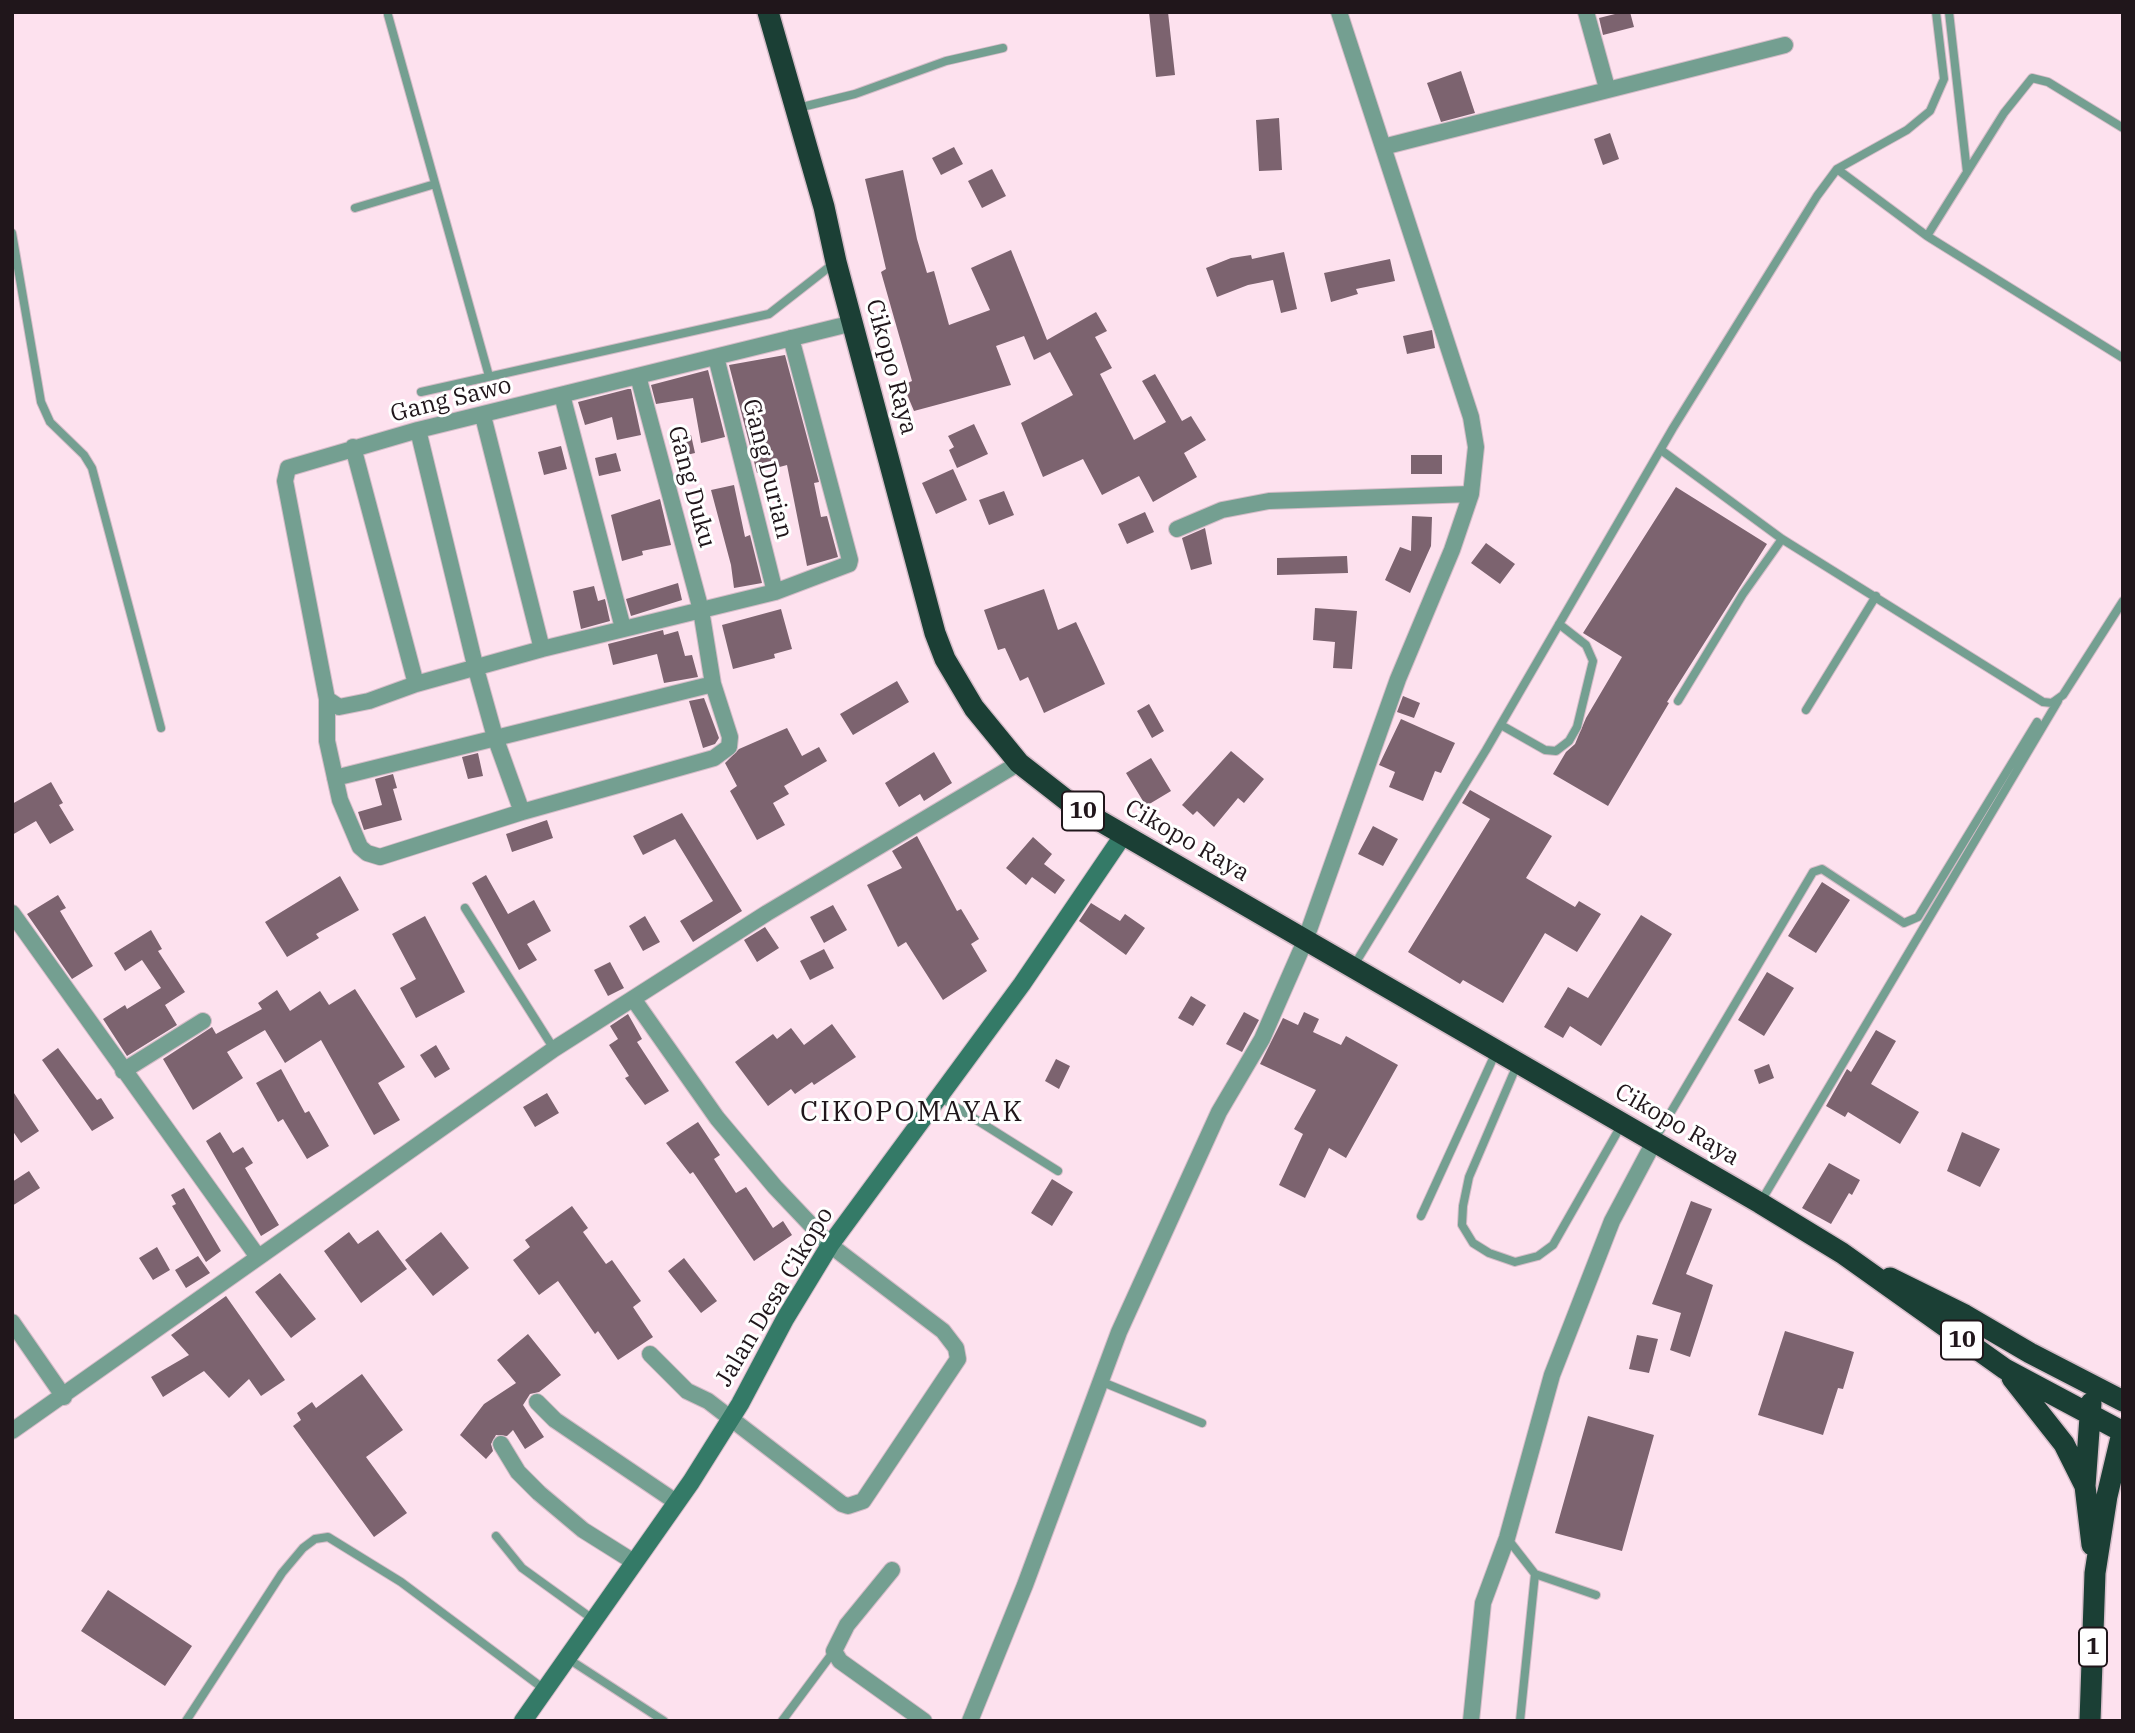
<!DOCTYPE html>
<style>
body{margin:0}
#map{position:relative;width:2135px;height:1733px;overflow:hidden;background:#fde1ee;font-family:"IBM Plex Serif",serif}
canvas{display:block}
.frame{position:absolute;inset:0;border:14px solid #20161b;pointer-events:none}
</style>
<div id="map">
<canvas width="2135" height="1733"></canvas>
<div class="frame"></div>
</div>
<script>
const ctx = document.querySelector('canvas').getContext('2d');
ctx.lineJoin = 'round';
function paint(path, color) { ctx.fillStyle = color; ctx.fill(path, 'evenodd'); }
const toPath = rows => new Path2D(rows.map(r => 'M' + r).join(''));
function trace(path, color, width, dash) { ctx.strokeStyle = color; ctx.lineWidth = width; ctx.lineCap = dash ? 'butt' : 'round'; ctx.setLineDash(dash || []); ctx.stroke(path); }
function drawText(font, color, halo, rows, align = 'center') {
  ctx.font = font + ' "IBM Plex Serif",serif'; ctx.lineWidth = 6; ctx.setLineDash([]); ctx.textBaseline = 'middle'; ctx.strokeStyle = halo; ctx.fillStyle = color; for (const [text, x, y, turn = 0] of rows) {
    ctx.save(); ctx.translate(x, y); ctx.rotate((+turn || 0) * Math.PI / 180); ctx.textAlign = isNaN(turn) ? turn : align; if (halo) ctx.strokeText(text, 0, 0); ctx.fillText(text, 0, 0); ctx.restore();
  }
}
paint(toPath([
 [1149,12,1168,12,1175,75,1156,77],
 [1623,12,1630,12,1634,27,1603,35,1599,18],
 [1461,71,1475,113,1441,122,1427,83],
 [1279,118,1282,170,1259,171,1256,120],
 [1610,133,1619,159,1603,165,1594,139],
 [954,147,963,164,941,175,932,158],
 [992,169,1006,196,982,208,968,181],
 [903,170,917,239,927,273,934,271,949,325,990,310,971,268,1011,250,1047,340,1096,312,1107,331,1095,337,1112,368,1100,374,1134,440,1166,422,1142,381,1155,374,1182,421,1191,416,1206,440,1184,453,1197,477,1153,502,1139,476,1102,495,1083,459,1043,477,1021,423,1073,395,1050,352,1034,360,1024,336,996,346,1011,385,914,411,903,385,912,381,881,272,886,269,865,179],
 [1284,252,1297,309,1281,313,1273,280,1248,285,1217,297,1206,268,1231,258,1251,255,1252,259],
 [1390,259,1395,281,1356,289,1358,294,1331,302,1324,273],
 [1432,330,1435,348,1407,354,1403,336],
 [785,355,819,482,814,483,821,517,827,516,838,557,807,566,787,465,757,473,729,365],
 [708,370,725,437,701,443,693,398,656,404,651,385],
 [628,389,631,389,641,435,617,440,612,417,585,425,578,402],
 [974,424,988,454,957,468,949,450,954,447,948,436],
 [691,435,695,453,674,458,670,440],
 [561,446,567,469,544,475,538,452],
 [616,453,621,471,599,476,595,458],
 [1411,455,1442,455,1442,474,1411,474],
 [953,469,967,500,936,514,922,483],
 [734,485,745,537,750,535,762,583,734,588,731,565,711,490],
 [1676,487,1767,544,1667,702,1669,703,1608,806,1553,774,1566,752,1575,744,1586,718,1622,657,1583,633],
 [1004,491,1014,515,989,525,979,500],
 [660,499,671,545,642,551,643,555,622,561,611,515],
 [1145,512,1154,532,1127,544,1118,524],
 [1412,516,1432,517,1431,546,1410,593,1385,580,1400,547,1411,551],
 [1205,528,1212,564,1191,570,1182,538],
 [1486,543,1515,564,1500,584,1471,563],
 [1347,556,1348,573,1277,575,1277,558],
 [678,583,682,600,631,616,626,599],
 [594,586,598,601,605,599,610,621,581,629,573,591],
 [1044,589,1058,630,1076,622,1105,684,1044,713,1028,677,1020,681,1005,648,998,650,984,610],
 [1315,608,1357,611,1352,669,1333,668,1335,642,1313,640],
 [781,609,792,649,774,654,775,658,733,669,722,625],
 [663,630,664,635,678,631,685,656,692,655,698,677,664,683,657,654,613,665,608,644],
 [897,681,909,702,853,735,840,714],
 [1403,696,1420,703,1414,718,1397,712],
 [704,698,719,738,715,744,703,748,689,701],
 [1149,704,1164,731,1152,738,1137,711],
 [1401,719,1455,743,1441,773,1435,771,1423,801,1389,787,1395,772,1379,765],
 [787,728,802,756,819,747,827,761,784,786,789,794,773,803,785,825,757,840,730,791,737,786,725,763,739,749],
 [1231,751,1264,779,1244,803,1238,798,1214,827,1197,811,1193,815,1182,805],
 [934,752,952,783,924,801,920,794,899,807,885,783],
 [478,753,483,776,468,779,462,757],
 [1151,758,1171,791,1146,806,1126,773],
 [393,774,397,788,393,789,402,820,364,830,358,812,382,805,375,779],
 [51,782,63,803,59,805,74,830,50,844,36,821,12,835,12,804],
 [1470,790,1552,836,1526,878,1575,907,1579,901,1601,914,1577,952,1545,933,1503,1003,1463,980,1460,984,1408,952,1490,819,1462,803],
 [682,813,742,911,693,942,680,921,713,901,675,839,643,855,633,836],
 [547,820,553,838,512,852,506,834],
 [1373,826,1398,839,1383,866,1358,854],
 [917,836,957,911,961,909,979,939,971,944,987,971,943,1000,906,942,898,947,867,885,902,868,892,851],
 [1033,837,1052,854,1044,864,1065,880,1055,894,1032,877,1026,885,1006,868],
 [486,875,508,914,534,900,551,931,527,944,537,960,519,970,472,883],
 [340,876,359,910,316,934,319,938,287,957,265,922],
 [1822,882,1850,900,1816,953,1788,936],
 [58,895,66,908,60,911,93,966,72,979,27,914],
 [1091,903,1120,921,1125,914,1145,928,1126,955,1079,921],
 [833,905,847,930,824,943,810,917],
 [1641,915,1672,934,1601,1046,1570,1026,1563,1038,1544,1027,1568,987,1588,998],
 [425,916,465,992,416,1018,400,988,416,979,392,934],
 [645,916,660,942,643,951,629,926],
 [765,927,779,948,757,962,744,940],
 [151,930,162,949,158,951,185,992,165,1005,177,1025,127,1056,103,1019,125,1005,127,1009,161,988,142,960,125,971,114,953],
 [824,949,834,968,810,980,800,961],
 [610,962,624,988,608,996,594,970],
 [1767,972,1794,988,1764,1036,1738,1020],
 [355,989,405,1067,378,1083,400,1120,374,1135,321,1040,285,1063,265,1030,227,1052,243,1078,193,1110,163,1059,212,1027,216,1034,262,1009,258,1003,277,990,290,1011,320,991,329,1005],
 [1191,996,1206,1005,1193,1026,1178,1018],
 [1244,1012,1259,1020,1242,1052,1226,1044],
 [1304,1012,1319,1019,1313,1032,1341,1045,1346,1036,1398,1065,1346,1158,1329,1148,1305,1198,1279,1185,1303,1134,1294,1129,1316,1090,1260,1064,1283,1018,1298,1025],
 [628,1014,642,1039,637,1042,669,1091,645,1105,625,1078,629,1076,609,1045,618,1039,610,1026],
 [832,1024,856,1057,814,1085,812,1082,795,1094,791,1089,768,1106,735,1062,773,1034,777,1039,791,1028,804,1045],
 [1876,1030,1896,1041,1871,1084,1919,1112,1900,1144,1848,1112,1845,1117,1826,1106,1847,1069,1851,1072],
 [436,1045,450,1069,435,1078,420,1055],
 [58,1048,97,1100,101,1098,114,1118,92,1131,42,1060],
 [1056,1059,1070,1066,1059,1089,1045,1081],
 [1769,1064,1774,1078,1759,1084,1754,1070],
 [281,1069,305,1113,309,1111,329,1146,307,1159,283,1119,278,1122,256,1083],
 [12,1090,39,1131,21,1143,12,1130],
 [547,1093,559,1113,535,1127,523,1107],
 [698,1122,720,1155,714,1159,736,1193,746,1187,773,1228,783,1221,792,1235,754,1261,693,1172,690,1174,666,1143],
 [220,1132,233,1153,243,1147,253,1163,245,1168,279,1225,261,1236,206,1141],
 [1962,1132,2000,1149,1980,1187,1947,1171],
 [1829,1163,1860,1180,1852,1195,1849,1193,1831,1224,1802,1208],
 [29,1171,40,1188,12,1206,12,1182],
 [1052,1179,1073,1192,1052,1226,1031,1213],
 [184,1188,221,1251,206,1262,172,1206,176,1204,171,1195],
 [1691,1201,1712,1209,1686,1274,1713,1285,1690,1357,1670,1350,1681,1313,1652,1304],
 [572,1206,588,1228,583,1232,606,1264,612,1260,641,1301,633,1307,653,1337,618,1360,598,1331,595,1334,558,1281,539,1295,513,1260,530,1247,525,1240],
 [378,1230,407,1269,361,1303,324,1251,349,1232,358,1244],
 [441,1232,469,1268,433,1296,405,1260],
 [157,1247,170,1270,153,1280,139,1258],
 [198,1256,210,1273,186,1288,175,1270],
 [684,1258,717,1301,701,1313,668,1271],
 [280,1273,316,1319,291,1338,255,1292],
 [226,1296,285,1380,261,1396,249,1379,229,1398,204,1371,163,1397,151,1377,189,1355,171,1335],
 [1785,1331,1854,1352,1843,1389,1838,1388,1823,1435,1758,1415],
 [528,1334,561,1375,539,1392,530,1394,523,1405,544,1437,525,1449,513,1430,507,1436,496,1435,491,1444,493,1451,486,1459,460,1435,484,1404,516,1383,497,1360],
 [1637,1335,1658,1339,1649,1373,1629,1369],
 [362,1374,403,1430,366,1457,407,1513,374,1537,293,1426,301,1420,297,1413,312,1402,316,1408],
 [1588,1416,1654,1435,1622,1551,1555,1533],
 [108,1590,192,1646,165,1686,81,1631]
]), '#7c636f');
const lane = toPath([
 [1949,12,1967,172],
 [388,15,489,376],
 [798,108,855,94,946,61,1003,48],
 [1837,169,1927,236,2123,358],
 [355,208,435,184],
 [12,233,41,402,50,422,84,455,92,468,161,728],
 [1927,236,2004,113,2032,78,2048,82,2123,128],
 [421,392,769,314,833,264],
 [1661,450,1782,539,2043,702,2052,703,2063,695,2123,601],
 [1678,701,1743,594,1782,539],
 [1806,710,1876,596],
 [1501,725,1545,750,1556,751,1569,741,1577,727,1593,661,1586,645,1559,624],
 [465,908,554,1049],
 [1353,967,1486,750,1673,428,1817,196,1837,169,1907,130,1930,111,1944,79,1936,12],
 [1517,1065,1469,1177,1463,1206,1462,1225,1473,1243,1489,1253,1515,1262,1538,1256,1553,1245,1622,1124],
 [940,1097,1058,1171],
 [1655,1139,1813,872,1822,869,1904,923,1918,917,2037,722],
 [1760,1203,2058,701],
 [1421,1216,1496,1052],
 [1100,1381,1202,1423],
 [496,1536,522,1568,594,1620],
 [1507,1538,1535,1574,1596,1595],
 [567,1658,664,1721],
 [186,1721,282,1573,303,1548,315,1539,328,1537,401,1582,544,1689],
 [782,1721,834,1651],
 [1520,1721,1535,1574]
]);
const street = toPath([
 [1586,12,1607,88],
 [1383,147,1785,45],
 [716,357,775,592],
 [638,376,701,610,713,684,730,737,729,747,714,758,522,812,380,857,367,853,360,847,340,800,327,741,327,699,285,481,288,468,418,430,853,323],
 [562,395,623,628],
 [483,416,542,649],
 [418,430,476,669,495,737,522,812],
 [353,447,416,684],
 [1177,529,1222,510,1269,501,1471,494],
 [327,699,339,707,369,701,416,684,542,649,775,592,849,564,850,560,791,338],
 [335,778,713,684],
 [12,913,258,1257],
 [634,1000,717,1118,775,1187,830,1245,943,1331,956,1348,958,1359,863,1501,848,1506,842,1504,708,1401,687,1391,650,1354],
 [123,1071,203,1021],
 [12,1322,64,1397],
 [537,1402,555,1420,676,1502],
 [12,1431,554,1049,767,913,1019,763],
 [501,1444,518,1472,539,1493,583,1530,634,1562],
 [892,1570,847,1625,834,1651,840,1661,924,1721],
 [970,1721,1025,1585,1119,1332,1219,1112,1262,1039,1305,941,1398,679,1452,550,1471,494,1476,447,1471,417,1339,12],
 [1471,1721,1483,1603,1507,1538,1552,1375,1612,1221,1654,1142]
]);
const secondary = toPath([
 [523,1721,691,1482,740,1404,785,1319,830,1245,1022,984,1124,834]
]);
const highway = toPath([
 [768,12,824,207,836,262,935,633,945,659,974,708,1019,763,1074,806,1760,1203,1842,1253,2005,1369,2123,1432],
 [1890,1278,1965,1315,2030,1353,2123,1401],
 [2012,1378,2064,1444,2084,1484],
 [2091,1403,2085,1486,2092,1545],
 [2090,1721,2095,1573,2107,1496,2123,1429]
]);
trace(lane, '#d5bcc8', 10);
trace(street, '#d5bcc8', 18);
trace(secondary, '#d5bcc8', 20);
trace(highway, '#d5bcc8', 24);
trace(lane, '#749f91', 8);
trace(street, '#749f91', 16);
trace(secondary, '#347a67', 18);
trace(highway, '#1b3f35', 21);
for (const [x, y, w] of [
 [1083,811,42],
 [1962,1340,42],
 [2093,1647,28]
]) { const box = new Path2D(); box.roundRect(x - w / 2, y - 19.5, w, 39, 5); ctx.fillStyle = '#fff'; ctx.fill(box); trace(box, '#20161b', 2); }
drawText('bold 23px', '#20161b', null, [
 ["10",1083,811],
 ["10",1962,1340],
 ["1",2093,1647]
]);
drawText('24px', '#20161b', '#fff', [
 ["Cikopo Raya",891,367,75],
 ["Gang Sawo",451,400,-14],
 ["Gang Durian",767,469,76],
 ["Gang Duku",691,487,75],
 ["Cikopo Raya",1187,841,30],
 ["Cikopo Raya",1677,1125,30],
 ["Jalan Desa Cikopo",775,1297,-59]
]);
ctx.letterSpacing = '2px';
drawText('28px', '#20161b', '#fff', [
 ["CIKOPOMAYAK",912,1113]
]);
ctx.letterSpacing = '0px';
</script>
